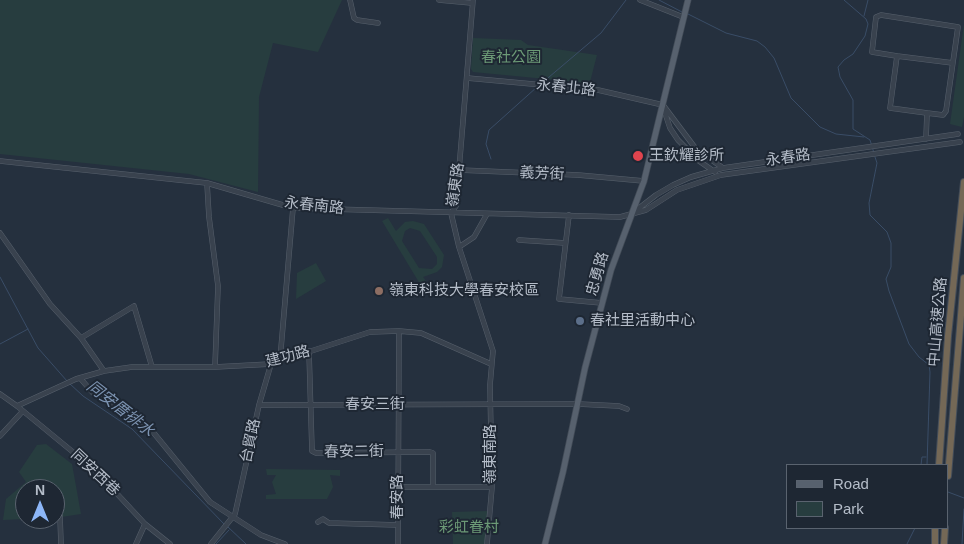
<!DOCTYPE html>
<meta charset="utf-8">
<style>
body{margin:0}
#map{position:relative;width:964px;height:544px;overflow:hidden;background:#25303e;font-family:Helvetica,sans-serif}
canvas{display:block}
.legend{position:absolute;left:786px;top:464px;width:162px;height:65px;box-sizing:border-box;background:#1e2733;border:1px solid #5a636f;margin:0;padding:6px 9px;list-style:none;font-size:15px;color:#b5bdc9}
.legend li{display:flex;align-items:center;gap:10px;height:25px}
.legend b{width:25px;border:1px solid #5a636f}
.north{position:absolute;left:15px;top:479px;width:50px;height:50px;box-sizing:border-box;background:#1e2733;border:1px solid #5a636f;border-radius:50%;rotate:0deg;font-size:14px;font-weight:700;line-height:20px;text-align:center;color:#b5bdc9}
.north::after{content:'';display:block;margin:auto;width:18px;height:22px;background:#8cb6f7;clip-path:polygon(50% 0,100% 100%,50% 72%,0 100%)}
</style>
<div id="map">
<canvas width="964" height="544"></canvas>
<ul class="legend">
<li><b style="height:6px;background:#57616e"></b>Road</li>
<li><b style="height:14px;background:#273d3f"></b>Park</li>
</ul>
<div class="north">N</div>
</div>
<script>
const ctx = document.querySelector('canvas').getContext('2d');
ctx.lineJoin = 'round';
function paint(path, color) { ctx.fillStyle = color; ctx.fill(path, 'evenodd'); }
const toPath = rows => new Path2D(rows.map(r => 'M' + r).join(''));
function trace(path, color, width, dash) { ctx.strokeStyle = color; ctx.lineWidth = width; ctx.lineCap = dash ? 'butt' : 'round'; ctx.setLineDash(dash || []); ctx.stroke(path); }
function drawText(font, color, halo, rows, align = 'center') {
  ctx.font = font + ' Helvetica,"Noto Sans TC",sans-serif'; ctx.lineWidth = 4; ctx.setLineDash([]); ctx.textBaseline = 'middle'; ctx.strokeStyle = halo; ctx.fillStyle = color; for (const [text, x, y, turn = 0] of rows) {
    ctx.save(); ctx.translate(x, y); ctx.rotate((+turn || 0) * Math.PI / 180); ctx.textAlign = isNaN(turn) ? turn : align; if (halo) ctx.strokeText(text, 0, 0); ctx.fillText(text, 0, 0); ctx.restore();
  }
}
paint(toPath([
 [0,0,342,0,318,52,273,43,259,97,258,192,189,174,0,154],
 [964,24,964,117,962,127,950,124],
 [473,38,521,40,528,45,597,55,590,82,588,83,473,72,471,69],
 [388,218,396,231,405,222,413,221,424,224,444,255,442,267,437,272,423,277,426,281,420,284,382,221],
 [410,228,420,231,437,257,437,264,432,269,419,268,402,241,405,231],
 [316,263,326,281,296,299,297,273],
 [46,444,72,464,81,514,55,518,55,489,25,489,25,519,3,520,6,499,26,482,19,472,37,445],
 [266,469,340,470,340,476,330,475,333,487,327,499,266,499,266,495,276,494,272,482,276,475,267,475],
 [488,511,485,544,453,544,452,512]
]), '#273d3f');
trace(toPath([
 [659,0,682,12],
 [844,0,866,19,868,24,865,36,853,54,844,60,838,67,840,77,853,100,853,129,870,140,874,153],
 [686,13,726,33,757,41,765,47,774,58,791,98,820,127,836,134,864,137],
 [864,16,868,0],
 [542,83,601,33,626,0],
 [875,157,877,163,869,203,870,215,887,232,891,243,891,267,886,279,889,291,909,344,919,357,929,365,930,372,927,465],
 [491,159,486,144,489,130,537,87],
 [0,277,38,348,67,381],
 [0,344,28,329],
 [69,383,83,396,132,429,225,525],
 [921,465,922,457,926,457],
 [948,492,964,498],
 [228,527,246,544],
 [216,544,229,530],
 [907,544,915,528],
 [962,544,964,509]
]), '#3a4d67', 1);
const minor = toPath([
 [350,0,354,18,357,20,378,23],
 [439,0,472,3],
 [473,0,456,206,451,213,459,247,493,351,490,385,492,487,487,544],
 [640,0,683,17],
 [897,56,953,63],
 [467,78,598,90,663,105,696,149,723,168],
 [664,110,670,128,678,140,699,161,715,172],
 [926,139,927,113,890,108,897,56,872,52,876,17,881,15,958,27,946,111,943,115,927,113],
 [0,161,207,183,293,208,620,217,646,210,677,190,721,175,960,142],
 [459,170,578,175,644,181],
 [207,183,209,217,218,286,215,367],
 [634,212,656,195,673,185,691,177,723,168,958,134],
 [569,215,559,299,602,303],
 [0,233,50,304,81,338,104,371],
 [519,240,565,243],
 [459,247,474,237,487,214],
 [81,338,134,306,152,367],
 [309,351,312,451,316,453,430,452,433,453,433,487],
 [280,360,293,208],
 [80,378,93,393,153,432,210,502,261,535,285,544],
 [0,394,17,406,96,471,145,524,170,544],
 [259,405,578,404,619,406,627,409],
 [17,406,76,379,104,371,132,367,215,367,271,364,370,332,399,331,421,333,491,364],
 [0,436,22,412],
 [398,487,492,487],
 [60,516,61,544],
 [318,522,323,519,329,523,398,525],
 [136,544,145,524],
 [211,544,235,514,259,405,271,364],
 [398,544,399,331]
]);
const major = toPath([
 [545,544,563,472,585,368,611,270,644,181,688,0]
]);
const highway = toPath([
 [939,465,948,336,964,182],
 [948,476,964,278],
 [935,544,935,528],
 [944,544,945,528]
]);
trace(minor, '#57606c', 5.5);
trace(major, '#424b57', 7);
trace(highway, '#444d59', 8);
trace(minor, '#39424e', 4.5);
trace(major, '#57616e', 5.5);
trace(highway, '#746856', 6);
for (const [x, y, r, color] of [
 [638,156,6,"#e0444e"],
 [379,291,5,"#8d6e63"],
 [580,321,5,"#5c6f8a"]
]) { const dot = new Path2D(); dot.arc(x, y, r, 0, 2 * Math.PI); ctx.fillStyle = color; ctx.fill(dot); trace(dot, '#1e2733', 2); }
drawText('15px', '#6c9a76', '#1e2733', [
 ["春社公園",511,58],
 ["彩虹眷村",469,528]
]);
drawText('15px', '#b5bdc9', '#1e2733', [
 ["永春北路",566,88,6],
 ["永春路",788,158,-8],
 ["義芳街",542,174,3],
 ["嶺東路",456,185,-82],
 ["永春南路",314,206,6],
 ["忠勇路",598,274,-74],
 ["中山高速公路",938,322,-85],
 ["建功路",288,357,-15],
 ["春安三街",375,405],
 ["台貿路",251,441,-78],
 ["春安二街",354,452,-1],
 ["嶺東南路",491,454,-90],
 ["同安西巷",95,473,43],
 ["春安路",398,497,-90]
]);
drawText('15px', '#b5bdc9', '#1e2733', [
 ["王欽耀診所",649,156],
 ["嶺東科技大學春安校區",389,291],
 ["春社里活動中心",590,321]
], 'left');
drawText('italic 16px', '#7c93b1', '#1e2733', [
 ["同安厝排水",120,409,38]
]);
</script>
